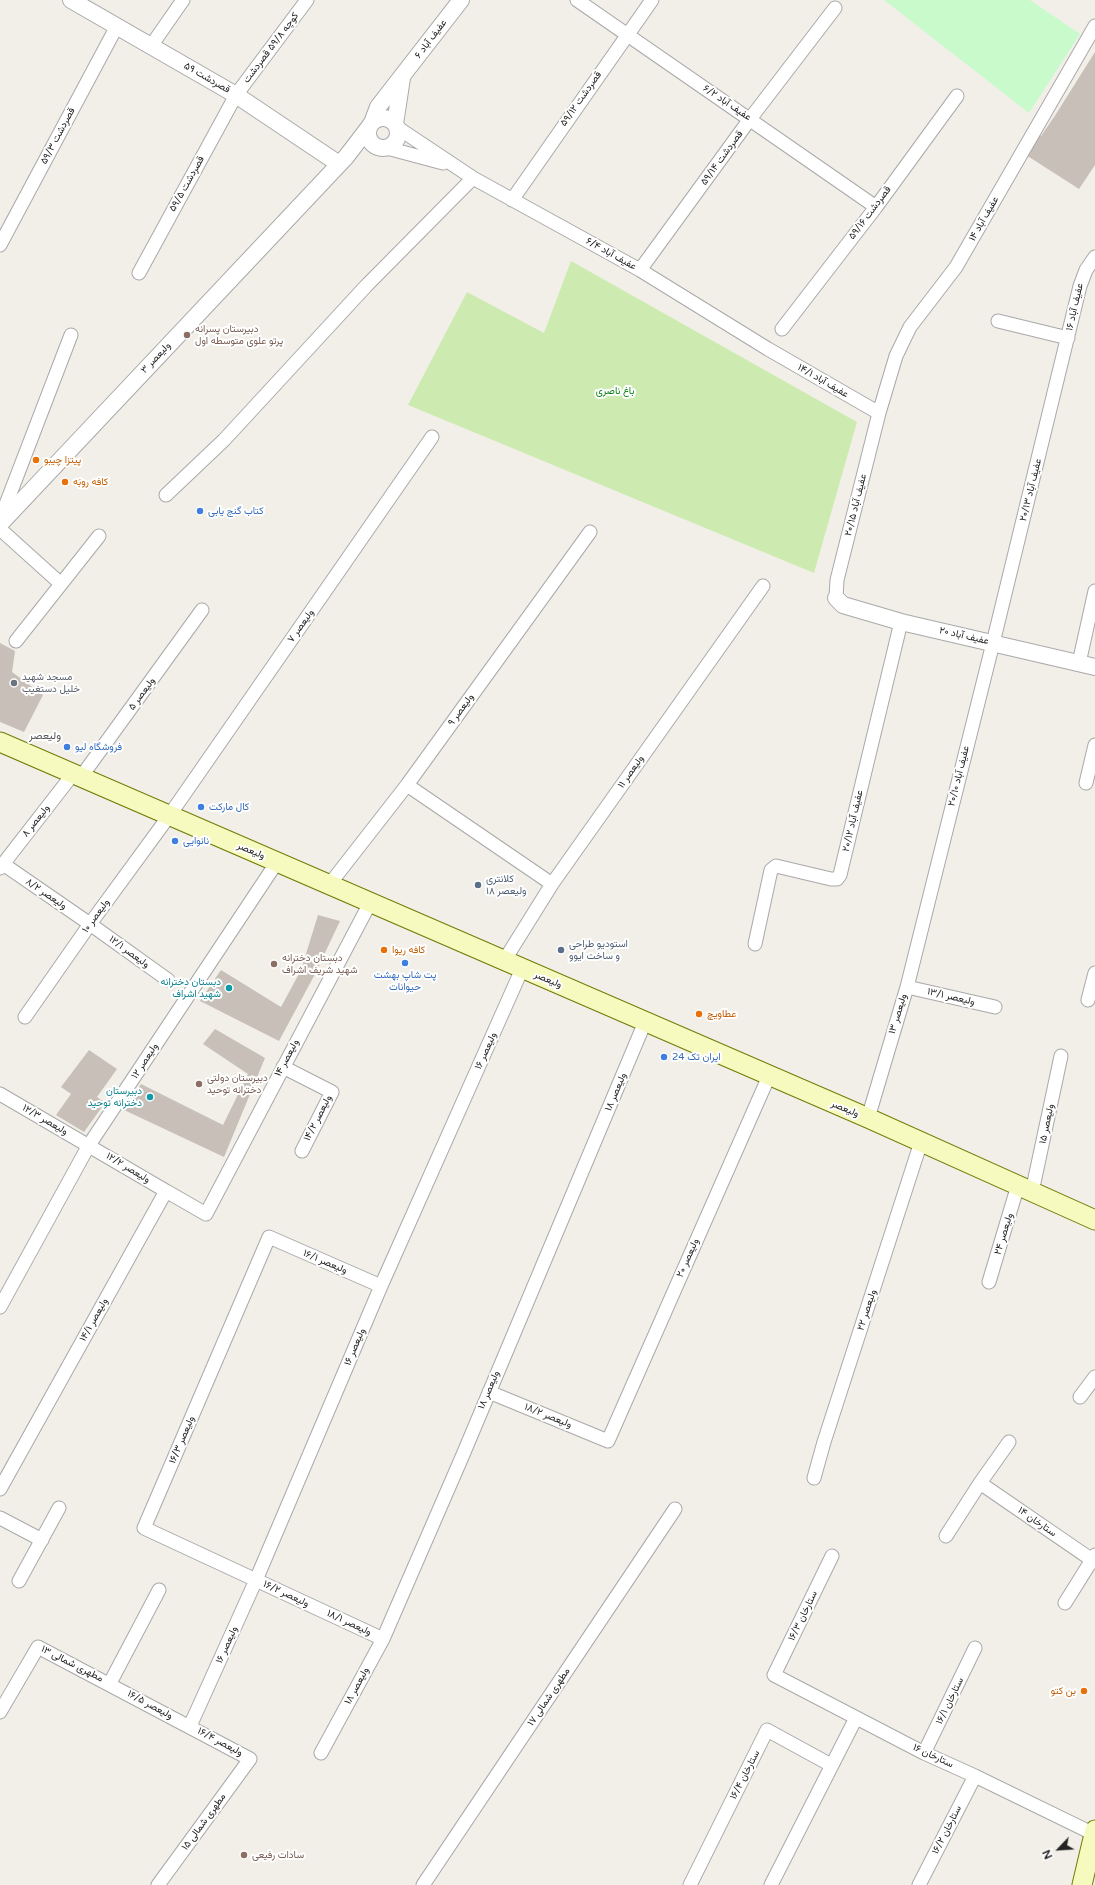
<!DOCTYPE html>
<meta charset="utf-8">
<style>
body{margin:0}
#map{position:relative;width:1095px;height:1885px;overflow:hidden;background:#f2efe9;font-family:"Varela Round",sans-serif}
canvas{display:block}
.north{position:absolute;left:1039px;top:1829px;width:40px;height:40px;-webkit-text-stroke:3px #fff;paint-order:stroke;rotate:245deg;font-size:11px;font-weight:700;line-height:16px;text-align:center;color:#222}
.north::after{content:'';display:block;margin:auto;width:14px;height:18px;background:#222;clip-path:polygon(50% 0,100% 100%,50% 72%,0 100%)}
</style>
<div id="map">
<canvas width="1095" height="1885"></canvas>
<div class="north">N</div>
</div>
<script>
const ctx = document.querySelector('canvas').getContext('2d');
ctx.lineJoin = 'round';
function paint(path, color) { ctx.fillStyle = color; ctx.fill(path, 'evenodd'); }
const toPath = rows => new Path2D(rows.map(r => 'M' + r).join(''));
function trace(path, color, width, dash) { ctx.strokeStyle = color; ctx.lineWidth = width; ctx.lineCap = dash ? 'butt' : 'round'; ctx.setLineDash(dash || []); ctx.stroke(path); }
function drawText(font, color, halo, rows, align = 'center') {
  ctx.font = font + ' "Varela Round",Vazirmatn,sans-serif'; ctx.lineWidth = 4; ctx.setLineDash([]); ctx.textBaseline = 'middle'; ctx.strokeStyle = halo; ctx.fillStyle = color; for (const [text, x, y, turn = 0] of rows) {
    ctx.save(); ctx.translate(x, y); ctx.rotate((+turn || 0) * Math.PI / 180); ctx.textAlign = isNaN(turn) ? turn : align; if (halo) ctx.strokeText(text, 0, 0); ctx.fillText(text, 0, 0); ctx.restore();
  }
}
paint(toPath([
 [571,261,857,422,814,573,408,405,467,292,544,333]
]), '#cdebb0');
paint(toPath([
 [884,0,1030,0,1080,34,1029,113]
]), '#c8facc');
paint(toPath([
 [1095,52,1095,165,1079,189,1026,155,1038,134,1041,136,1056,114],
 [0,643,15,651,12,672,43,695,24,732,0,722],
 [318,915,340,921,314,976,279,1041,200,1001,221,970,281,1007,301,970],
 [215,1029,265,1058,224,1157,124,1110,141,1084,223,1125,248,1074,203,1044],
 [89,1050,117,1069,97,1097,105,1103,84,1132,56,1115,71,1094,61,1087]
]), '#c7bfb8');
const minor = toPath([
 [577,0,876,207],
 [151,46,183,0],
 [398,128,473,178,640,270,768,349,879,413],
 [387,148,443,163],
 [512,200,652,0],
 [0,245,117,26],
 [640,270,750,119,835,8],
 [139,273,236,95,307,0],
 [998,321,1068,338],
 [782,329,876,207,957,96],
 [166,495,224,440,366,286,473,178],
 [0,520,71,335],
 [0,529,61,584],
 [836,598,837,580,879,413,896,356,910,327,956,267,1095,26],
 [16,641,99,536],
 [1079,663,1095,591],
 [81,777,202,610],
 [1086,783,1095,745],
 [407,785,552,884],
 [3,864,90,924,168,980],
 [0,868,73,774],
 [329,885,407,785,590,532],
 [755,944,771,870,776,866,831,879,837,879,840,875,901,622],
 [504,961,552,884,763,586],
 [907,987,995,1007],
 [1088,1000,1095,973],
 [25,1017,90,924,169,816,432,437],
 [283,1067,332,1092,302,1151],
 [0,1094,166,1191],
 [868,1118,907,987,993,643,1080,286,1086,270,1095,257],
 [1032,1192,1061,1056],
 [989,1282,1018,1185],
 [381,1286,269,1237,144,1528,383,1639],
 [0,1307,89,1145,277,862],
 [489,1392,608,1441,769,1076],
 [1080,1397,1095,1377],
 [814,1478,824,1442,921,1142],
 [980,1483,1095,1562],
 [0,1489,166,1191,206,1214,370,903],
 [0,1518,42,1540],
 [946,1536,980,1483,1009,1442],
 [832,1556,774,1675,924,1753,975,1776,1094,1834],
 [19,1581,59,1508],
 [1065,1603,1095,1555],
 [110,1683,159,1590],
 [0,1712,38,1647,250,1759,158,1885],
 [190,1726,256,1580,381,1286,522,969],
 [321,1753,383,1639,462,1457,645,1022],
 [924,1753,975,1648],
 [423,1885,675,1509],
 [690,1885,767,1730,831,1765],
 [771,1885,856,1718],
 [919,1885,975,1776]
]);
const tertiary = toPath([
 [71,0,236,95,339,164],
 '368 133a15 15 0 1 1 30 0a15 15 0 1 1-30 0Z',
 [372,123,378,107,461,0],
 [395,124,402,78],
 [0,524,346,157,369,127],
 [836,598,843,605,901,622,1095,667]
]);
const secondary = toPath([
 [0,742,868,1118,1095,1220],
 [1082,1885,1095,1830]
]);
trace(minor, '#a9a9a9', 15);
trace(tertiary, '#a9a9a9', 18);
trace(secondary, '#707d05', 21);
trace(minor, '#fff', 13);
trace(tertiary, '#fff', 16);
trace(secondary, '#f7fabf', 19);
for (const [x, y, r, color] of [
 [187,335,4,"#8d6e63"],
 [36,460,4,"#e8710a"],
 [65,482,4,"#e8710a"],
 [200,511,4,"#3f7fe0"],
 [14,683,4,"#6b7280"],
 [67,747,4,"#3f7fe0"],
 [201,807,4,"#3f7fe0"],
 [175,841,4,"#3f7fe0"],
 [478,885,4,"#5c6f8a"],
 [384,950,4,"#e8710a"],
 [561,950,4,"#5c6f8a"],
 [405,963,4,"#3f7fe0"],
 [274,964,4,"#8d6e63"],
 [229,988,4,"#0f9aa8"],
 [699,1014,4,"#e8710a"],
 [664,1057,4,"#3f7fe0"],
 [199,1084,4,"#8d6e63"],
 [150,1097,4,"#0f9aa8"],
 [1084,1691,4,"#e8710a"],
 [244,1855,4,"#8d6e63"]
]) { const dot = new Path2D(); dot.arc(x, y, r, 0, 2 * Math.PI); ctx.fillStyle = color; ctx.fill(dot); trace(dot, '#fff', 1.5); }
drawText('10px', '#222', '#fff', [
 ["عفیف آباد ۶",431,39,-53],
 ["کوچه ۵۹/۸ قصردشت",271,48,-53],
 ["۵۹ قصردشت",207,78,30],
 ["۵۹/۱۲ قصردشت",581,99,-55],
 ["عفیف آباد ۶/۲",727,103,34],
 ["۵۹/۳ قصردشت",58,136,-62],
 ["۵۹/۱۴ قصردشت",722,158,-54],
 ["۵۹/۵ قصردشت",187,184,-61],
 ["۵۹/۱۶ قصردشت",870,213,-53],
 ["عفیف آباد ۱۴",984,219,-60],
 ["عفیف آباد ۶/۴",611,254,29],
 ["عفیف آباد ۱۶",1075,307,-77],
 ["۳ ولیعصر",156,358,-47],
 ["عفیف آباد ۱۴/۱",823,381,30],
 ["عفیف آباد ۲۰/۱۳",1031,490,-76],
 ["عفیف آباد ۲۰/۱۵",856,505,-76],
 ["۷ ولیعصر",301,626,-55],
 ["عفیف آباد ۲۰",964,636,13],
 ["۵ ولیعصر",142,694,-54],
 ["۹ ولیعصر",461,710,-54],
 ["۱۱ ولیعصر",631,772,-55],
 ["عفیف آباد ۲۰/۱۰",959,776,-76],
 ["۸ ولیعصر",36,821,-52],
 ["عفیف آباد ۲۰/۱۲",853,821,-77],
 ["ولیعصر",251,851,23],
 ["۸/۲ ولیعصر",46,894,34],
 ["۱۰ ولیعصر",96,916,-54],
 ["۱۲/۱ ولیعصر",129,952,36],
 ["ولیعصر",548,980,23],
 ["۱۳/۱ ولیعصر",951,997,13],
 ["۱۳ ولیعصر",898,1014,-73],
 ["۱۶ ولیعصر",486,1051,-66],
 ["۱۴ ولیعصر",287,1058,-62],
 ["۱۲ ولیعصر",145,1061,-57],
 ["۱۸ ولیعصر",616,1092,-67],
 ["ولیعصر",845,1109,23],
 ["۱۴/۲ ولیعصر",318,1118,-63],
 ["۱۲/۳ ولیعصر",45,1120,30],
 ["۱۵ ولیعصر",1047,1124,-78],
 ["۱۲/۲ ولیعصر",128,1168,31],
 ["۲۴ ولیعصر",1004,1234,-73],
 ["۲۰ ولیعصر",688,1258,-66],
 ["۱۶/۱ ولیعصر",325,1262,23],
 ["۲۲ ولیعصر",867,1310,-72],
 ["۱۴/۱ ولیعصر",94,1320,-61],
 ["۱۶ ولیعصر",355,1347,-67],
 ["۱۸ ولیعصر",489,1390,-67],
 ["۱۸/۲ ولیعصر",548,1416,22],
 ["۱۶/۳ ولیعصر",182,1440,-67],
 ["۱۴ ستارخان",1037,1522,35],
 ["۱۶/۲ ولیعصر",286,1594,25],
 ["۱۶/۳ ستارخان",803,1616,-64],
 ["۱۸/۱ ولیعصر",349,1623,25],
 ["۱۶ ولیعصر",227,1645,-66],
 ["۱۳ مطهری شمالی",72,1664,27],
 ["۱۸ ولیعصر",357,1686,-62],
 ["۱۷ مطهری شمالی",549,1697,-56],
 ["۱۶/۱ ستارخان",950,1701,-64],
 ["۱۶/۵ ولیعصر",150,1705,28],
 ["۱۶/۴ ولیعصر",220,1742,28],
 ["۱۶ ستارخان",933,1756,25],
 ["۱۶/۴ ستارخان",745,1775,-63],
 ["۱۵ مطهری شمالی",204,1822,-54],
 ["۱۶/۲ ستارخان",947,1830,-63]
]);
drawText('10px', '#785e54', '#fff', [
 ["دبیرستان پسرانه",195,329],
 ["پرتو علوی متوسطه اول",195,341],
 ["دبستان دخترانه",282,958],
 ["شهید شریف اشراف",282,970],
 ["دبیرستان دولتی",207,1078],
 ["دخترانه توحید",207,1090],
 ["سادات رفیعی",252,1855]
], 'left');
drawText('10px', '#0c8416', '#fff', [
 ["باغ ناصری",615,391]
]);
drawText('10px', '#c56008', '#fff', [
 ["پیتزا چیبو",44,460],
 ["کافه روبَه",73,482],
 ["کافه ریوا",392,950],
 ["عطاویچ",707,1014],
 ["بن کتو",1076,1691,"right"]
], 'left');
drawText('10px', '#366cbe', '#fff', [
 ["کتاب گنج یابی",208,511],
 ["فروشگاه لیو",75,747],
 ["کال مارکت",209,807],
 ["نانوایی",183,841],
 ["پت شاپ بهشت",405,975,"center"],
 ["حیوانات",405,987,"center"],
 ["ایران تک 24",672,1057]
], 'left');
drawText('10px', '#5b616d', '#fff', [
 ["مسجد شهید",22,677],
 ["خلیل دستغیب",22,689]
], 'left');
drawText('10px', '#4e5e75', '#fff', [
 ["کلانتری",486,879],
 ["۱۸ ولیعصر",486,891],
 ["استودیو طراحی",569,944],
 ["و ساخت ایوو",569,956]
], 'left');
drawText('10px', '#0d838f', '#fff', [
 ["دبستان دخترانه",221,982],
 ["شهید اشراف",221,994],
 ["دبیرستان",142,1091],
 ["دخترانه توحید",142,1103]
], 'right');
drawText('11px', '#555', '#fff', [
 ["ولیعصر",45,736]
]);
</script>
